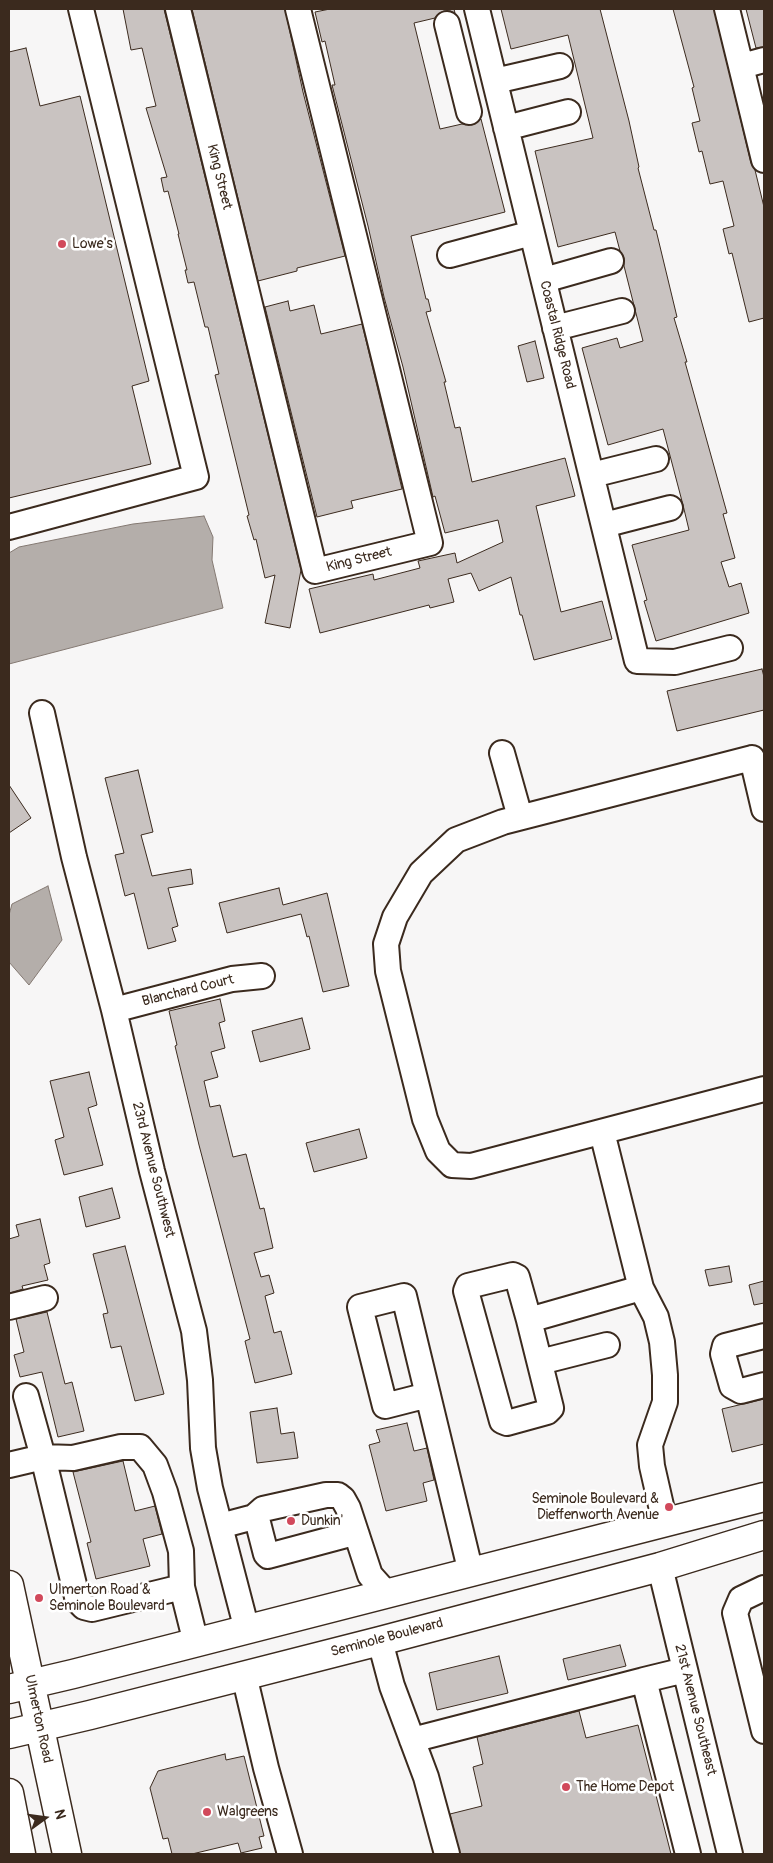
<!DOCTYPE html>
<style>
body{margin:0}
#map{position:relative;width:773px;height:1863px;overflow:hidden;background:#f7f6f6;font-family:Pangolin,sans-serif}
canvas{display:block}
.frame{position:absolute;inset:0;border:10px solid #3b2a1e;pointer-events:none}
.north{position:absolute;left:20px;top:1793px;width:50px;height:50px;-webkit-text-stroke:4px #fff;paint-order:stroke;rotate:76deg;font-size:14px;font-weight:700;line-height:20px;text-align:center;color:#3b2a1e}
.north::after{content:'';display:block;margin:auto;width:18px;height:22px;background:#3b2a1e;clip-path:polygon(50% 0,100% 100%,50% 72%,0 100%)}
</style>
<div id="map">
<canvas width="773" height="1863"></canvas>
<div class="frame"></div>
<div class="north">N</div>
</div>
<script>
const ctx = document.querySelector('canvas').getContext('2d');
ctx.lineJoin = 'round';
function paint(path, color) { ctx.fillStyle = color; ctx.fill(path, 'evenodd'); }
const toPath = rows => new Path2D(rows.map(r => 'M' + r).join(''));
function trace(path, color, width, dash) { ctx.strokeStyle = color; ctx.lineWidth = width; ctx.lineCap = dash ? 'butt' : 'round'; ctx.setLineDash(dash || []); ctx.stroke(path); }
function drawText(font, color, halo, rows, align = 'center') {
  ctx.font = font + ' Pangolin,sans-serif'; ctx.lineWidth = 5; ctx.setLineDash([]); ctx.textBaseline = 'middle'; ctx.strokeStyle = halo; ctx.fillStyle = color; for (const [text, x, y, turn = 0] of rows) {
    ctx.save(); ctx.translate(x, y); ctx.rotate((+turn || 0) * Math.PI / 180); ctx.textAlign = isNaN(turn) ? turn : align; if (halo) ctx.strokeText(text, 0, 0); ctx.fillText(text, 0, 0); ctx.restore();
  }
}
const water = toPath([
 [204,516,213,537,212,560,223,608,9,664,9,553,19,547,133,524,204,516],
 [48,886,62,940,29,985,9,962,9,915,12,904,48,886]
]);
paint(water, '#b4aeaa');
trace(water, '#847972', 1);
const building = toPath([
 [123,9,164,9,301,570,290,628,265,623,275,575,265,578,256,539,254,540,247,516,249,515,215,375,219,374,208,327,205,327,194,282,188,283,185,270,187,270,178,234,179,234,168,191,164,192,161,178,167,177,146,108,156,106,153,94,142,48,131,50,123,9],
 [192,9,285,9,303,92,345,256,297,268,297,271,258,281,192,9],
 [330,9,454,9,455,13,450,11,444,11,438,14,435,18,414,23,440,129,462,124,472,125,481,119,505,212,411,236,426,299,428,299,431,311,426,312,446,382,444,382,455,428,460,427,472,482,565,458,575,496,536,506,561,612,602,601,612,639,534,660,522,615,520,615,511,577,479,591,471,573,448,579,454,602,430,608,429,605,320,633,309,589,373,574,374,580,420,568,418,561,455,553,457,563,503,542,498,520,445,533,435,496,433,497,403,367,384,297,368,226,332,85,335,85,325,41,322,42,315,12,330,9],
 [501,9,600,9,629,121,639,167,638,168,654,230,656,230,677,317,674,318,687,362,685,362,727,513,723,514,735,558,721,562,729,587,741,583,749,613,656,641,644,601,647,600,632,545,689,530,683,505,663,429,608,445,582,348,617,338,620,348,643,341,624,266,624,258,620,251,615,232,558,247,535,151,593,138,568,35,511,49,501,9],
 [673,9,714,9,751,163,755,170,764,207,764,318,749,322,732,253,729,254,723,229,734,226,723,181,710,184,702,151,699,152,692,123,700,121,692,88,694,87,673,9],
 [746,9,764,9,764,47,756,48,746,9],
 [26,48,40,106,80,96,149,381,132,386,151,464,9,498,9,52,26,48],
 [288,301,290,311,314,305,321,334,362,324,402,489,351,501,353,508,317,517,265,307,288,301],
 [535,341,544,378,527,382,518,346,535,341],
 [762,669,764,677,764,710,677,731,667,691,762,669],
 [138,770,153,832,141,835,152,876,191,869,193,884,168,888,178,926,172,928,176,941,148,949,134,893,125,896,115,855,124,853,105,778,138,770],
 [9,785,31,818,9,833,9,785],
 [279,888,283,905,327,893,349,986,323,992,309,936,307,937,301,914,227,933,219,903,279,888],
 [220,999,225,1021,219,1023,225,1048,211,1052,218,1077,204,1081,210,1107,220,1105,233,1157,246,1154,260,1209,264,1208,273,1248,254,1253,261,1277,269,1275,274,1293,265,1296,274,1333,281,1331,292,1374,255,1383,245,1341,250,1339,199,1145,175,1046,177,1045,169,1011,220,999],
 [302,1018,310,1049,260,1062,252,1031,302,1018],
 [89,1072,97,1105,88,1108,103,1165,64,1175,55,1140,64,1137,50,1081,89,1072],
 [359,1129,367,1158,314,1172,306,1143,359,1129],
 [112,1188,120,1218,86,1227,79,1197,112,1188],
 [40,1219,50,1263,44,1265,48,1280,22,1286,23,1289,9,1293,9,1239,19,1236,16,1225,40,1219],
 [125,1246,164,1394,135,1401,121,1346,111,1348,103,1314,108,1313,93,1254,125,1246],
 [729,1266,732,1282,709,1286,705,1270,729,1266],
 [764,1281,764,1303,754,1305,749,1285,764,1281],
 [47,1312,65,1384,72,1382,84,1431,58,1437,42,1372,20,1377,14,1355,24,1352,16,1319,47,1312],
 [764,1399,764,1444,732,1452,722,1409,764,1399],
 [277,1408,281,1434,294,1432,298,1458,257,1463,250,1412,277,1408],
 [407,1423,414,1451,427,1448,434,1480,423,1483,427,1501,386,1511,369,1445,380,1442,376,1430,407,1423],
 [123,1461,135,1511,155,1506,162,1534,143,1539,150,1566,96,1579,87,1543,91,1542,73,1472,123,1461],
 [620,1645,626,1666,568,1680,563,1659,620,1645],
 [499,1656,508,1693,437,1710,429,1673,499,1656],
 [579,1711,586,1738,638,1725,671,1854,460,1854,450,1814,482,1806,473,1767,483,1764,477,1737,579,1711],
 [225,1754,226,1760,244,1756,264,1836,259,1837,262,1848,241,1853,238,1843,192,1854,172,1854,168,1838,163,1839,150,1788,158,1771,225,1754]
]);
paint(building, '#c9c3c1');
trace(building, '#3b2a1e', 1);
const minor = toPath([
 [178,9,315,571,430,543,298,9],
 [477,9,637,661,675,662,730,648],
 [727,9,764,160],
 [447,24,469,112],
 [742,66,764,60],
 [495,81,560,66],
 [506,128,568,112],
 [450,255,532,233],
 [544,280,611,261],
 [555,328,622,311],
 [592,475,656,459],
 [604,525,670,508],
 [9,527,196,477,81,9],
 [42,713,74,857,114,1010,152,1171,194,1331,200,1380,203,1448,210,1488,247,1630],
 [502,753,520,817],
 [764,809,752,758,503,822,456,840,421,873,395,917,386,944,388,971,425,1119,438,1151,452,1165,471,1166,764,1089],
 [114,1010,232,979,262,976],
 [602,1132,641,1288,656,1317,662,1342,665,1375,665,1402,650,1445,652,1466,665,1523],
 [9,1307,45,1298],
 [529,1320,551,1408,547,1412,507,1423,502,1421,466,1291,468,1286,513,1275,517,1277,529,1320,641,1288],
 [764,1336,725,1346,723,1354,732,1386,741,1391,764,1385],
 [540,1362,607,1345],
 [428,1395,385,1406,360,1307,404,1296,471,1573],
 [26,1396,43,1457,73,1458,121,1447,140,1447,155,1465,165,1492,181,1551,182,1587],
 [9,1465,43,1457,78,1601,84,1607,92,1609,182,1587,196,1643],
 [254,1517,263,1509,326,1495,338,1495,343,1499,348,1508,370,1575,387,1594],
 [220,1526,254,1517,257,1519,266,1554,268,1556,354,1533,357,1535],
 [660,1567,730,1854],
 [764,1588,741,1599,735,1613,764,1731],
 [380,1641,392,1686,426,1777,447,1854],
 [685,1670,644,1680,688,1854],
 [244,1675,266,1768,290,1854],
 [412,1740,644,1680]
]);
const major = toPath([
 [9,1585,67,1854],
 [9,1689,73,1674,764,1497],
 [9,1734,90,1715,380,1641,660,1567,764,1535],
 [9,1793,21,1854]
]);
trace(minor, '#3b2a1e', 28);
trace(major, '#3b2a1e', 31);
trace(minor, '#fff', 24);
trace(major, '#fff', 28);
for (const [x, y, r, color] of [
 [62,244,5,"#d1495b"],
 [669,1507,5,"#d1495b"],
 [291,1521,5,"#d1495b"],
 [39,1598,5,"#d1495b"],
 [566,1787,5,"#d1495b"],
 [207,1812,5,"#d1495b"]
]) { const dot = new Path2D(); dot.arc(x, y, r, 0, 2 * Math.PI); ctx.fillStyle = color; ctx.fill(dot); trace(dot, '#fff', 2); }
drawText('14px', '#3b2a1e', '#fff', [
 ["King Street",219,177,76],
 ["Coastal Ridge Road",557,335,76],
 ["King Street",359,560,-14],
 ["Blanchard Court",188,991,-14],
 ["23rd Avenue Southwest",153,1170,76],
 ["Seminole Boulevard",387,1638,-15],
 ["21st Avenue Southeast",695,1710,76],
 ["Ulmerton Road",38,1719,78]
]);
drawText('14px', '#3b2a1e', '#fff', [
 ["Lowe's",72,244],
 ["Seminole Boulevard &",659,1499,"right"],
 ["Dieffenworth Avenue",659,1515,"right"],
 ["Dunkin'",301,1521],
 ["Ulmerton Road &",49,1590],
 ["Seminole Boulevard",49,1606],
 ["The Home Depot",576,1787],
 ["Walgreens",217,1812]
], 'left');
</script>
